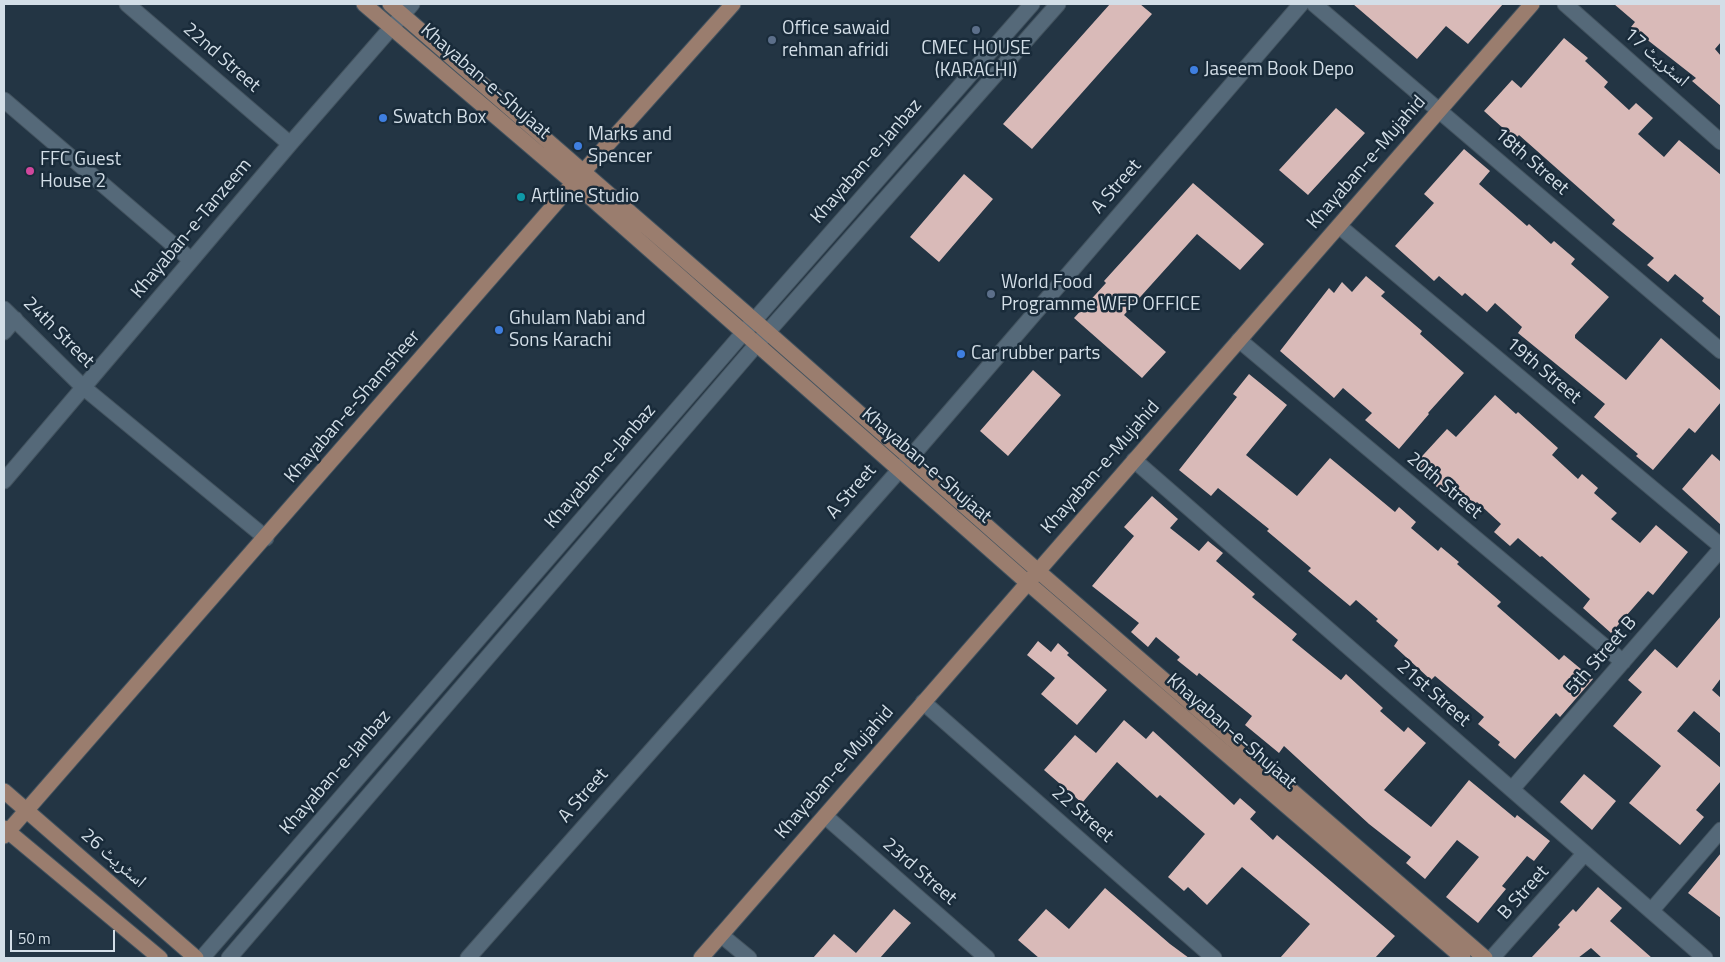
<!DOCTYPE html>
<meta charset="utf-8">
<style>
body{margin:0}
#map{position:relative;width:1725px;height:962px;overflow:hidden;background:#233544;font-family:"Titillium Web",sans-serif}
canvas{display:block}
.frame{position:absolute;inset:0;border:5px solid #d3dee7;pointer-events:none}
.scale{position:absolute;left:10px;top:930px;width:105px;height:22px;box-sizing:border-box;border:2px solid #d3dee7;border-top:0;padding-left:6px;font-size:15px;line-height:18px;white-space:nowrap;color:#d3dee7;-webkit-text-stroke:4px #192b3a;paint-order:stroke}
</style>
<div id="map">
<canvas width="1725" height="962"></canvas>
<div class="frame"></div>
<div class="scale">50 m</div>
</div>
<script>
const ctx = document.querySelector('canvas').getContext('2d');
ctx.lineJoin = 'round';
function paint(path, color) { ctx.fillStyle = color; ctx.fill(path, 'evenodd'); }
const toPath = rows => new Path2D(rows.map(r => 'M' + r).join(''));
function trace(path, color, width, dash) { ctx.strokeStyle = color; ctx.lineWidth = width; ctx.lineCap = dash ? 'butt' : 'round'; ctx.setLineDash(dash || []); ctx.stroke(path); }
function drawText(font, color, halo, rows, align = 'center') {
  ctx.font = font + ' "Titillium Web","Noto Naskh Arabic",sans-serif'; ctx.lineWidth = 5; ctx.setLineDash([]); ctx.textBaseline = 'middle'; ctx.strokeStyle = halo; ctx.fillStyle = color; for (const [text, x, y, turn = 0] of rows) {
    ctx.save(); ctx.translate(x, y); ctx.rotate((+turn || 0) * Math.PI / 180); ctx.textAlign = isNaN(turn) ? turn : align; if (halo) ctx.strokeText(text, 0, 0); ctx.fillText(text, 0, 0); ctx.restore();
  }
}
paint(toPath([
 [1110,4,1140,4,1152,14,1032,149,1003,124],
 [1353,4,1503,4,1468,44,1446,26,1417,59],
 [1614,4,1721,4,1721,42,1715,49,1721,56,1721,106,1692,81,1696,78,1631,27,1635,22],
 [1564,38,1588,58,1585,61,1608,82,1604,87,1629,110,1636,103,1653,118,1638,134,1664,157,1679,140,1721,175,1721,317,1702,301,1704,298,1675,274,1668,282,1647,265,1654,258,1612,224,1615,220,1519,135,1515,139,1484,111,1512,80,1521,88],
 [1336,108,1365,133,1308,195,1279,170],
 [1464,149,1490,171,1479,184,1527,226,1529,224,1551,244,1554,241,1575,259,1571,264,1609,297,1575,335,1575,338,1626,380,1661,338,1721,391,1721,402,1695,433,1689,428,1653,470,1636,456,1638,454,1594,417,1605,404,1518,333,1522,327,1495,303,1487,312,1465,293,1462,296,1439,276,1434,281,1395,246,1434,203,1424,194],
 [964,174,993,199,939,262,910,237],
 [1193,183,1264,244,1240,270,1197,234,1124,315,1166,352,1142,378,1074,318,1106,283,1104,281],
 [1366,276,1385,292,1381,296,1422,331,1420,334,1464,373,1428,413,1429,414,1399,449,1365,420,1372,413,1343,388,1334,398,1280,351,1329,288,1334,293,1342,282,1352,292],
 [1033,370,1061,395,1008,456,980,431],
 [1249,374,1287,405,1246,455,1297,496,1330,458,1395,512,1399,507,1416,522,1411,528,1438,551,1441,547,1459,562,1457,564,1501,602,1497,606,1559,660,1564,655,1593,679,1560,717,1556,713,1515,759,1498,745,1500,742,1478,724,1484,717,1435,676,1431,680,1394,646,1398,640,1376,621,1378,619,1356,600,1350,606,1308,571,1311,568,1267,531,1269,529,1218,488,1211,496,1179,470,1237,397,1233,394],
 [1495,395,1516,414,1518,412,1558,448,1552,455,1578,479,1582,474,1598,488,1594,493,1617,513,1611,519,1640,543,1656,525,1688,552,1653,595,1648,591,1611,633,1583,608,1590,599,1542,556,1540,557,1518,538,1510,546,1494,532,1501,524,1477,502,1475,504,1454,486,1446,495,1413,466,1447,429,1456,437],
 [1712,454,1721,462,1721,525,1682,489],
 [1152,496,1178,519,1170,528,1199,551,1208,541,1223,553,1216,561,1255,594,1252,597,1297,634,1292,640,1341,680,1346,674,1383,708,1380,711,1404,732,1408,727,1426,743,1384,790,1431,827,1469,780,1515,818,1517,815,1550,841,1534,861,1527,856,1502,886,1506,889,1478,923,1446,897,1479,857,1457,840,1425,879,1406,863,1411,857,1369,824,1284,746,1279,753,1245,725,1252,716,1199,673,1197,676,1177,660,1180,657,1156,637,1148,647,1131,632,1139,623,1092,586,1134,536,1124,527],
 [1721,616,1721,678,1712,690,1721,698,1721,734,1694,711,1677,731,1721,768,1721,781,1696,810,1704,817,1680,845,1629,803,1661,766,1613,726,1642,692,1628,680,1655,649,1677,668],
 [1038,641,1051,652,1058,643,1069,653,1067,655,1107,690,1077,725,1041,694,1055,678,1027,655],
 [1124,720,1146,739,1153,731,1234,805,1240,798,1256,812,1250,819,1273,840,1277,835,1395,936,1375,958,1280,958,1310,924,1242,867,1207,905,1188,887,1184,891,1168,877,1205,834,1160,795,1157,798,1117,762,1082,803,1044,770,1075,735,1096,753],
 [1584,774,1616,801,1592,830,1560,802],
 [1721,853,1721,918,1688,893],
 [1598,887,1622,908,1610,921,1652,958,1602,958,1591,948,1578,958,1531,958,1560,927,1558,925,1573,909,1576,912],
 [1105,888,1170,944,1189,958,1039,958,1018,940,1046,909,1069,929],
 [894,909,911,923,880,958,813,958,834,934,856,953]
]), '#d9bab8');
const minor = toPath([
 [127,4,290,144],
 [1314,4,1721,351],
 [1565,4,1721,142],
 [4,100,191,260],
 [1339,226,1721,546],
 [4,309,83,387,266,538],
 [4,332,15,319],
 [1239,340,1623,662],
 [1134,460,1705,958],
 [4,481,290,144,412,4],
 [923,702,1214,958],
 [1512,789,1721,549],
 [825,816,987,958],
 [1651,911,1721,830],
 [721,935,749,958],
 [202,958,744,332,1032,4],
 [229,958,757,344,1058,4],
 [468,958,910,458,1301,4],
 [1492,958,1585,853]
]);
const major = toPath([
 [364,4,583,191,1028,583,1463,958],
 [390,4,755,321,1038,571,1485,958],
 [4,791,196,958],
 [4,828,160,958],
 [4,836,583,172,733,4],
 [701,958,1532,4]
]);
trace(minor, '#43535f', 17);
trace(major, '#43535f', 17);
trace(minor, '#556979', 15);
trace(major, '#9a7d6e', 15);
for (const [x, y, r, color] of [
 [976,30,5,"#5c6f8a"],
 [772,40,5,"#5c6f8a"],
 [1194,70,5,"#3f7fe0"],
 [383,118,5,"#3f7fe0"],
 [578,146,5,"#3f7fe0"],
 [30,171,5,"#d1479c"],
 [521,197,5,"#0f9aa8"],
 [991,294,5,"#5c6f8a"],
 [499,330,5,"#3f7fe0"],
 [961,354,5,"#3f7fe0"]
]) { const dot = new Path2D(); dot.arc(x, y, r, 0, 2 * Math.PI); ctx.fillStyle = color; ctx.fill(dot); trace(dot, '#192b3a', 2); }
drawText('19px', '#d3dee7', '#192b3a', [
 ["Office sawaid",782,29],
 ["rehman afridi",782,51],
 ["CMEC HOUSE",976,49,"center"],
 ["(KARACHI)",976,71,"center"],
 ["Jaseem Book Depo",1204,70],
 ["Swatch Box",393,118],
 ["Marks and",588,135],
 ["Spencer",588,157],
 ["FFC Guest",40,160],
 ["House 2",40,182],
 ["Artline Studio",531,197],
 ["World Food",1001,283],
 ["Programme WFP OFFICE",1001,305],
 ["Ghulam Nabi and",509,319],
 ["Sons Karachi",509,341],
 ["Car rubber parts",971,354]
], 'left');
drawText('19px', '#d3dee7', '#192b3a', [
 ["22nd Street",221,58,41],
 ["اسٹریٹ 17",1656,58,41],
 ["Khayaban-e-Shujaat",485,82,41],
 ["Khayaban-e-Janbaz",867,162,-49],
 ["18th Street",1531,162,41],
 ["Khayaban-e-Mujahid",1367,163,-49],
 ["A Street",1117,187,-49],
 ["Khayaban-e-Tanzeem",192,229,-50],
 ["24th Street",58,333,45],
 ["19th Street",1543,371,40],
 ["Khayaban-e-Shamsheer",353,407,-49],
 ["Khayaban-e-Shujaat",926,466,41],
 ["Khayaban-e-Janbaz",601,467,-49],
 ["Khayaban-e-Mujahid",1101,468,-49],
 ["20th Street",1444,486,40],
 ["A Street",852,492,-49],
 ["5th Street B",1602,656,-49],
 ["21st Street",1433,694,41],
 ["Khayaban-e-Shujaat",1231,732,41],
 ["Khayaban-e-Janbaz",336,773,-49],
 ["Khayaban-e-Mujahid",835,773,-49],
 ["A Street",584,796,-49],
 ["22 Street",1082,815,41],
 ["اسٹریٹ 26",113,859,41],
 ["23rd Street",919,872,41],
 ["B Street",1524,893,-48]
]);
</script>
